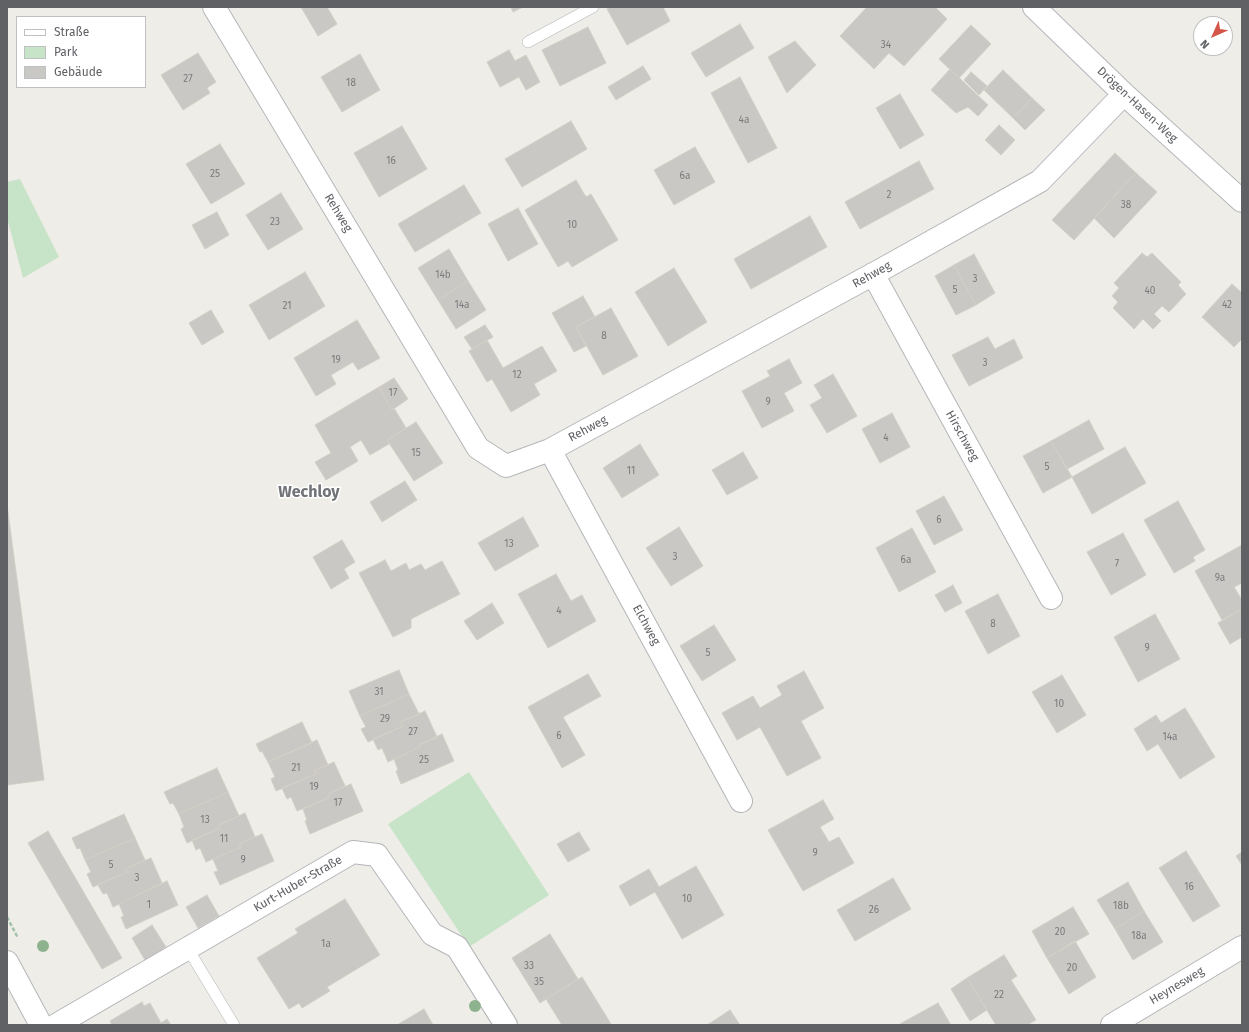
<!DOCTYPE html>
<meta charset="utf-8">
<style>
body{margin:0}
#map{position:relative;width:1249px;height:1032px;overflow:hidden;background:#efede7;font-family:"Fira Sans",sans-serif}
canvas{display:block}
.frame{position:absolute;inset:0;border:8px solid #5f6165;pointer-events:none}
.legend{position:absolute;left:16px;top:16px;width:130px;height:72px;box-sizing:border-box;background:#fff;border:1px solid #bfc0c1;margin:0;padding:5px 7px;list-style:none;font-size:12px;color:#5f6165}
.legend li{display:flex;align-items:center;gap:8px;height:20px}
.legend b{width:20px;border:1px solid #bfc0c1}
.north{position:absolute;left:1193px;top:16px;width:40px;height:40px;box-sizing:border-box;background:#fff;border:1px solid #bfc0c1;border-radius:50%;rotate:225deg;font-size:11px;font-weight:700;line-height:16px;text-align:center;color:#5f6165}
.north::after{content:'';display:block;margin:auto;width:14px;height:18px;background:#d45648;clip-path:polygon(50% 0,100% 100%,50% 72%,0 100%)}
</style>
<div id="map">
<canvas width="1249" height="1032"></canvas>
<div class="frame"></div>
<ul class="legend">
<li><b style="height:5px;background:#fff"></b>Straße</li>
<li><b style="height:11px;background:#c7e3c8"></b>Park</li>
<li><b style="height:11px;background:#cac8c4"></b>Gebäude</li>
</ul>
<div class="north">N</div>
</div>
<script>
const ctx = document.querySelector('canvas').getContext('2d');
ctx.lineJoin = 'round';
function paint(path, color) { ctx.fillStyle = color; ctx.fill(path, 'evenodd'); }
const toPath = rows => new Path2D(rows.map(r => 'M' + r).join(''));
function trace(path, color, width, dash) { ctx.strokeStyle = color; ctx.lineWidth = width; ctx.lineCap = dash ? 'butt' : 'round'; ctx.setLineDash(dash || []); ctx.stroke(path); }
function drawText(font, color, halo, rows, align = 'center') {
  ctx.font = font + ' "Fira Sans",sans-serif'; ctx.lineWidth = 3; ctx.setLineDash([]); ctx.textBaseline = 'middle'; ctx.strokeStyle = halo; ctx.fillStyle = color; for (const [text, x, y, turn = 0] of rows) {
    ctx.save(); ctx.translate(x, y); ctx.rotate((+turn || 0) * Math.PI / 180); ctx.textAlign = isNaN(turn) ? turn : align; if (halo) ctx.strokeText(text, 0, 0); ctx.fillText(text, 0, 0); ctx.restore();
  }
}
paint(toPath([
 [20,179,59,257,23,278,7,218,7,182],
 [469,772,549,895,469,947,388,824]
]), '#c7e3c8');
const building = toPath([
 [301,7,327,7,337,24,318,36,301,7],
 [511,7,523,7,513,12,511,7],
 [611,7,663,7,670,21,627,45,607,9,611,7],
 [867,7,935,7,947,19,904,66,889,53,874,69,840,36,867,7],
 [740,24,754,48,706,77,691,53,740,24],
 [971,25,991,44,959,78,939,59,971,25],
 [588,27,606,63,560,86,542,50,588,27],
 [795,41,816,65,787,93,768,57,795,41],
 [509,50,515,61,526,55,540,82,526,90,519,77,500,87,487,62,509,50],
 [198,53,216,82,207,88,210,93,183,110,161,75,198,53],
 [360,54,380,90,342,112,321,77,360,54],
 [643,66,651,79,616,100,608,87,643,66],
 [950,69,988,105,978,116,968,107,956,113,931,90,950,69],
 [1003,70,1032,98,1013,118,984,90,1003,70],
 [971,72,987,86,979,95,964,80,971,72],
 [740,77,777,148,748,163,711,93,740,77],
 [900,94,924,135,900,149,876,108,900,94],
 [1032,98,1045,110,1025,130,1013,118,1032,98],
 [571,121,587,149,522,187,505,159,571,121],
 [999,125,1015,140,1001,155,985,140,999,125],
 [402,126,427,169,379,197,354,153,402,126],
 [220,144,245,184,211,204,186,164,220,144],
 [695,147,715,182,674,205,654,170,695,147],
 [1115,153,1136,173,1074,240,1052,220,1115,153],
 [919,161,934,189,860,229,845,202,919,161],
 [1136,173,1157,192,1114,238,1094,218,1136,173],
 [576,180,586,197,591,194,618,240,572,267,568,261,558,267,525,210,576,180],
 [464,185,481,213,415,252,398,224,464,185],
 [281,193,303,229,268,250,246,215,281,193],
 [518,208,538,244,508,261,488,224,518,208],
 [217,212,229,235,205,249,192,225,217,212],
 [810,216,827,247,751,289,734,259,810,216],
 [449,249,468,281,438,300,418,268,449,249],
 [1142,253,1147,257,1152,253,1181,282,1178,285,1186,294,1169,312,1162,306,1154,314,1161,321,1153,329,1143,319,1134,329,1113,308,1118,302,1112,296,1119,288,1114,283,1142,253],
 [974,254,995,293,976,305,954,265,974,254],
 [954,265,976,305,956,315,935,276,954,265],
 [674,268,707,322,668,346,635,292,674,268],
 [305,272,325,306,269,340,249,305,305,272],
 [468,281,486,310,456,329,438,300,468,281],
 [1232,284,1242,293,1242,339,1234,347,1202,317,1232,284],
 [583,296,595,317,576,327,586,346,574,352,552,313,583,296],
 [611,308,638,356,603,375,576,327,611,308],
 [211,310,224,332,202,345,189,323,211,310],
 [357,320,380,358,358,370,353,362,331,375,336,384,316,396,294,358,357,320],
 [485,325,493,337,472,349,464,337,485,325],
 [988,337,995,349,1014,339,1023,358,969,386,952,355,988,337],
 [487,340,503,368,542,346,557,371,534,384,540,395,511,412,492,379,487,382,469,351,487,340],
 [789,359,802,383,784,393,794,411,762,428,742,391,770,376,767,371,789,359],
 [833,374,857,416,827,433,810,405,822,398,814,385,833,374],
 [394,378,408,399,392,410,379,387,394,378],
 [379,387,392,410,394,408,406,428,387,440,389,444,370,455,361,440,350,447,358,461,326,480,315,462,331,453,315,425,379,387],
 [892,413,910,447,880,463,862,429,892,413],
 [1089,420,1104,449,1067,469,1051,441,1089,420],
 [416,422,443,463,414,481,387,440,416,422],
 [1051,441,1072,477,1043,493,1023,456,1051,441],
 [640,444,659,475,622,498,603,468,640,444],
 [1125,447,1146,483,1092,514,1072,477,1125,447],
 [743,452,758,478,727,495,712,470,743,452],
 [405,481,417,500,382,522,370,502,405,481],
 [944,496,963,530,934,545,916,511,944,496],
 [1178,501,1205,550,1193,557,1195,561,1174,573,1144,520,1178,501],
 [7,505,44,780,7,785,7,505],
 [523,517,539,546,495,571,478,543,523,517],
 [679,527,703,566,671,586,646,548,679,527],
 [912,528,936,572,899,592,876,548,912,528],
 [1123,533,1146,575,1111,595,1087,552,1123,533],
 [342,540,355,562,344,569,349,578,331,589,313,557,342,540],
 [1242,545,1242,570,1241,570,1242,573,1242,583,1234,587,1242,600,1242,609,1222,620,1195,571,1242,545],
 [385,560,391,571,406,563,409,570,421,564,425,570,442,561,460,594,411,619,411,628,393,637,359,573,385,560],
 [556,574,571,601,582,595,596,621,548,648,518,594,556,574],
 [953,585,962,603,945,612,935,595,953,585],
 [998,594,1020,636,988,654,965,611,998,594],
 [492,603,504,623,477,640,464,621,492,603],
 [1242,609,1242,637,1230,644,1218,623,1242,609],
 [1155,614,1180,659,1138,682,1114,637,1155,614],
 [714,625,736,660,702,681,680,646,714,625],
 [399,670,409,694,360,716,349,691,399,670],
 [804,671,824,708,801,721,821,758,787,776,760,727,737,740,722,713,753,696,760,708,782,695,777,686,804,671],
 [588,674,601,696,563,717,585,755,562,768,528,707,588,674],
 [1062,675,1086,715,1057,733,1032,692,1062,675],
 [409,694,419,714,401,722,403,726,368,742,361,729,366,727,360,716,409,694],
 [1185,708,1215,757,1180,779,1158,744,1147,751,1134,729,1156,715,1161,723,1185,708],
 [425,711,437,737,419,745,420,747,388,762,382,748,378,750,373,739,403,726,401,722,425,711],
 [302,722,312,743,268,762,262,751,260,752,256,744,302,722],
 [442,734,454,761,401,784,396,771,398,770,394,759,420,747,419,745,442,734],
 [317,740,328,765,314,771,316,774,276,791,271,779,275,777,268,762,317,740],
 [334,762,345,786,328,794,330,797,297,811,291,797,287,799,282,788,316,774,314,771,334,762],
 [217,768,228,792,179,814,173,803,170,804,164,792,217,768],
 [351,784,363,811,310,834,305,821,307,820,303,809,330,797,328,794,351,784],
 [228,792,239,816,219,825,220,828,187,843,181,829,184,827,179,814,228,792],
 [823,800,834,819,820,827,829,842,839,837,854,863,803,891,768,830,823,800],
 [245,813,255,837,239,844,241,847,206,862,200,848,196,850,192,840,220,828,219,825,245,813],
 [124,814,135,838,85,860,80,848,77,849,72,838,124,814],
 [48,831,122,958,102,969,28,843,48,831],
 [579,832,590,850,568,862,557,844,579,832],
 [262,834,274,861,220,885,214,872,218,871,213,859,241,847,239,844,262,834],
 [135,838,145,860,125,869,127,872,93,887,87,874,91,872,85,860,135,838],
 [1186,851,1220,906,1193,922,1159,868,1186,851],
 [1242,852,1242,865,1236,856,1242,852],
 [151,858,162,883,113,907,107,893,103,894,98,885,127,872,125,869,151,858],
 [696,866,724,915,682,939,655,892,630,906,619,886,649,869,659,887,696,866],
 [893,878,911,909,855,941,837,910,893,878],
 [167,881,178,905,126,929,121,917,124,916,119,904,167,881],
 [1128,882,1144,911,1115,929,1097,900,1128,882],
 [207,895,219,916,198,928,186,907,207,895],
 [345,899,380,955,327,987,330,991,302,1008,299,1003,289,1009,257,958,298,933,295,929,345,899],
 [1073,907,1089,934,1047,958,1032,931,1073,907],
 [1144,911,1163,942,1133,960,1115,929,1144,911],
 [152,925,166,947,145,960,132,938,152,925],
 [550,934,578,979,540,1003,512,958,550,934],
 [1075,941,1096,977,1069,994,1047,958,1075,941],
 [1004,955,1017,976,1011,980,1036,1020,1027,1025,996,1025,967,978,1004,955],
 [582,977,611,1024,609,1025,562,1025,546,999,582,977],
 [967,978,987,1010,970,1021,951,989,967,978],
 [142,1002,144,1006,150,1003,161,1023,167,1019,171,1025,112,1025,110,1021,142,1002],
 [938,1003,951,1025,900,1024,938,1003],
 [424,1009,433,1025,397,1025,424,1009],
 [730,1010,740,1025,707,1025,715,1020,730,1010]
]);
paint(building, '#cac8c4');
trace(building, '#d3cfc6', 1);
const lane = toPath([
 [528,42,593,7],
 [188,949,234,1025]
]);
const street = toPath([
 [214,7,478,448,506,466,550,450,879,271,1040,181,1124,94],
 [1034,7,1124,94,1242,201],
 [873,274,1051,598],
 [550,450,741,801],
 [7,962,41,1025],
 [56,1025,353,852,377,855,432,934,457,947,506,1025],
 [1112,1025,1242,947]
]);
trace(lane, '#b4b6ba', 12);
trace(street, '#b4b6ba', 24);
trace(toPath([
 [7,917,18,938]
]), '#a1c3ac', 2.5, [4, 2]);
trace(lane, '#fff', 11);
trace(street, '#fff', 22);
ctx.fillStyle = '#8fb28e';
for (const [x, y] of [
 [43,946],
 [475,1006]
]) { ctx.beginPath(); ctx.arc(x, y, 6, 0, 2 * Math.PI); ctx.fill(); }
drawText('10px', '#7a7b7d', null, [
 ["34",886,45],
 ["27",188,79],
 ["18",351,83],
 ["4a",744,120],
 ["16",391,161],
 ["25",215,174],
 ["6a",685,176],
 ["2",889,195],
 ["38",1126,205],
 ["23",275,222],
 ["10",572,225],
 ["14b",443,275],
 ["3",975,279],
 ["5",955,290],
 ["40",1150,291],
 ["14a",462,305],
 ["42",1227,305],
 ["21",287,306],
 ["8",604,336],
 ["19",336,360],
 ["3",985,363],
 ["12",517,375],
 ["17",393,393],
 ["9",768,402],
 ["4",886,438],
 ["15",416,453],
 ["5",1047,467],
 ["11",631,471],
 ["6",939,520],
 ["13",509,544],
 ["3",675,557],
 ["6a",906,560],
 ["7",1117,564],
 ["9a",1220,578],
 ["4",559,611],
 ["8",993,624],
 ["9",1147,648],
 ["5",708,653],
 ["31",379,692],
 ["10",1059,704],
 ["29",385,719],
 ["27",413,732],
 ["6",559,736],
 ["14a",1170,737],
 ["25",424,760],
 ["21",296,768],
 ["19",314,787],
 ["17",338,803],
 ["13",205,820],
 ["11",224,839],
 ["9",815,853],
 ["9",243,860],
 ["5",111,865],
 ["3",137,878],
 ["16",1189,887],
 ["10",687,899],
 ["1",149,905],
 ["18b",1121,906],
 ["26",874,910],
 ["20",1060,932],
 ["18a",1139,936],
 ["1a",326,944],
 ["33",529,966],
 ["20",1072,968],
 ["35",539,982],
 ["22",999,995]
]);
drawText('12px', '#5f6165', '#fff', [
 ["Drögen-Hasen-Weg",1137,105,43],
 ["Rehweg",338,213,59],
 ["Rehweg",872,275,-29],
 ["Rehweg",588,429,-28],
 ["Hirschweg",962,436,61],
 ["Elchweg",646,625,61],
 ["Kurt-Huber-Straße",298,884,-30],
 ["Heynesweg",1177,986,-31]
]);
drawText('bold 16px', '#707377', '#fff', [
 ["Wechloy",309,493]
]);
</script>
